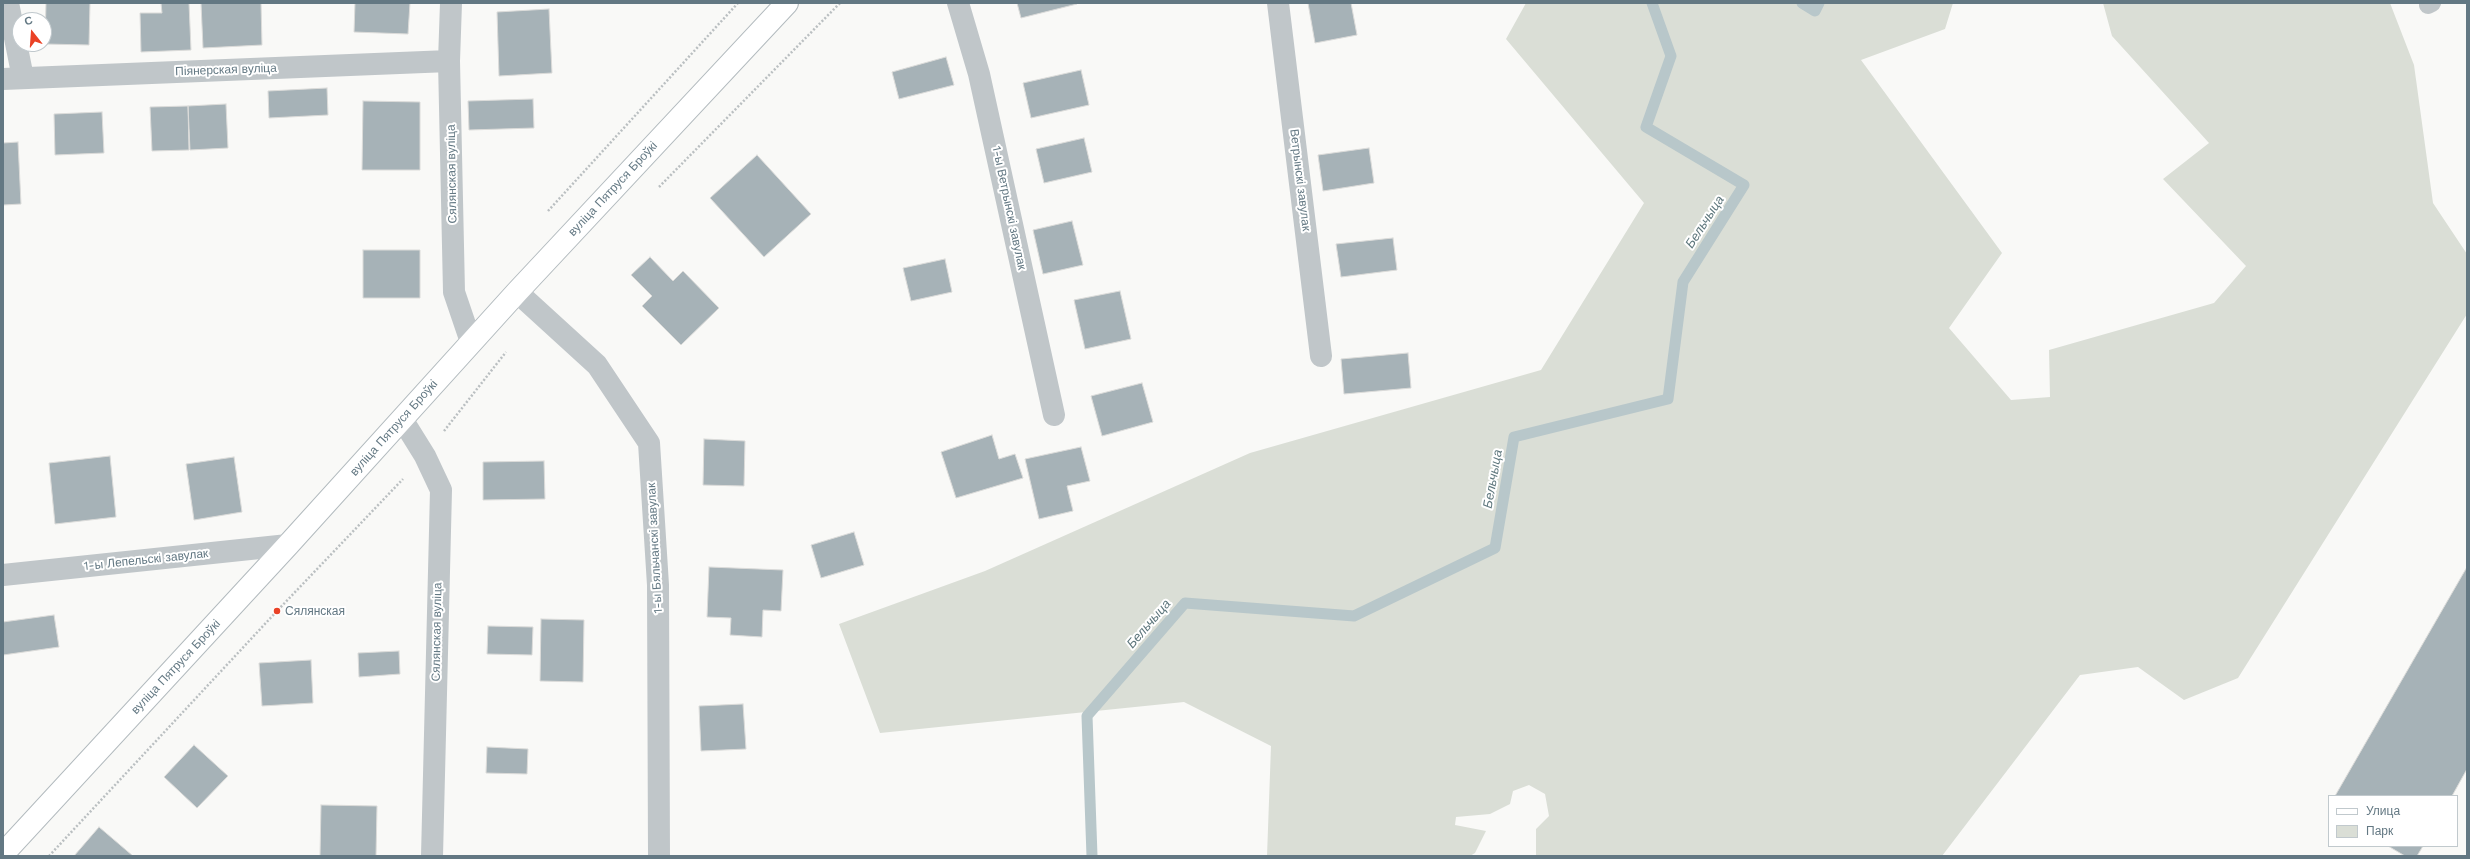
<!DOCTYPE html>
<meta charset="utf-8">
<style>
body{margin:0}
#map{position:relative;width:2470px;height:859px;overflow:hidden;background:#f9f9f7;font-family:"Work Sans",sans-serif}
canvas{display:block}
.frame{position:absolute;inset:0;border:4px solid #637883;pointer-events:none}
.legend{position:absolute;left:2328px;top:795px;width:130px;height:52px;box-sizing:border-box;background:#fff;border:1px solid #c1c9cd;margin:0;padding:5px 7px;list-style:none;font-size:12px;color:#637883}
.legend li{display:flex;align-items:center;gap:8px;height:20px}
.legend b{width:20px;border:1px solid #c1c9cd}
.north{position:absolute;left:12px;top:12px;width:40px;height:40px;box-sizing:border-box;background:#fff;border:1px solid #c1c9cd;border-radius:50%;rotate:343deg;font-size:11px;font-weight:700;line-height:16px;text-align:center;color:#637883}
.north::after{content:'';display:block;margin:auto;width:14px;height:18px;background:#ea4226;clip-path:polygon(50% 0,100% 100%,50% 72%,0 100%)}
</style>
<div id="map">
<canvas width="2470" height="859"></canvas>
<div class="frame"></div>
<ul class="legend">
<li><b style="height:5px;background:#fff"></b>Улица</li>
<li><b style="height:11px;background:#daded6"></b>Парк</li>
</ul>
<div class="north">С</div>
</div>
<script>
const ctx = document.querySelector('canvas').getContext('2d');
ctx.lineJoin = 'round';
function paint(path, color) { ctx.fillStyle = color; ctx.fill(path, 'evenodd'); }
const toPath = rows => new Path2D(rows.map(r => 'M' + r).join(''));
function trace(path, color, width, dash) { ctx.strokeStyle = color; ctx.lineWidth = width; ctx.lineCap = dash ? 'butt' : 'round'; ctx.setLineDash(dash || []); ctx.stroke(path); }
function drawText(font, color, halo, rows, align = 'center') {
  ctx.font = font + ' "Work Sans",sans-serif'; ctx.lineWidth = 4; ctx.setLineDash([]); ctx.textBaseline = 'middle'; ctx.strokeStyle = halo; ctx.fillStyle = color; for (const [text, x, y, turn = 0] of rows) {
    ctx.save(); ctx.translate(x, y); ctx.rotate((+turn || 0) * Math.PI / 180); ctx.textAlign = isNaN(turn) ? turn : align; if (halo) ctx.strokeText(text, 0, 0); ctx.fillText(text, 0, 0); ctx.restore();
  }
}
paint(toPath([
 [1526,3,1953,3,1945,29,1861,60,2002,253,1949,328,2011,400,2050,397,2049,350,2214,303,2246,266,2163,179,2209,143,2112,36,2103,3,2390,3,2414,65,2433,203,2467,254,2467,314,2238,678,2184,700,2138,667,2080,675,1942,856,1536,856,1536,829,1549,816,1545,794,1529,785,1513,791,1510,804,1490,814,1456,817,1455,825,1486,831,1475,853,1470,856,1267,856,1271,746,1184,702,880,733,839,624,985,571,1250,453,1541,370,1644,203,1506,39]
]), '#daded6');
trace(toPath([
 [1802,3,1815,11,1819,3],
 [1092,856,1087,716,1185,603,1354,616,1495,548,1514,437,1668,399,1683,282,1744,185,1646,127,1671,56,1652,3]
]), '#b8c7ca', 11);
const building = toPath([
 [46,3,90,3,89,45,45,44,46,3],
 [161,3,189,3,191,50,141,52,140,13,162,13,161,3],
 [201,3,261,3,262,45,203,48,201,3],
 [355,3,410,3,408,34,354,32,355,3],
 [1017,3,1076,3,1077,4,1021,18,1017,3],
 [1308,3,1351,3,1357,35,1315,43,1308,3],
 [549,9,552,73,499,76,497,12,549,9],
 [946,57,954,85,899,99,892,72,946,57],
 [1081,70,1089,105,1031,118,1023,83,1081,70],
 [327,88,328,115,269,118,268,91,327,88],
 [533,99,534,128,469,130,468,101,533,99],
 [363,101,420,102,420,170,362,170,363,101],
 [226,104,228,148,190,150,188,106,226,104],
 [188,106,189,150,152,151,150,107,188,106],
 [102,112,104,153,55,155,54,114,102,112],
 [1084,138,1092,172,1044,183,1036,149,1084,138],
 [18,142,21,204,3,205,3,143,18,142],
 [1369,148,1374,183,1323,191,1318,155,1369,148],
 [757,155,811,214,764,257,710,198,757,155],
 [1072,221,1083,265,1043,274,1033,230,1072,221],
 [1393,238,1397,270,1341,277,1336,244,1393,238],
 [363,250,420,250,420,298,363,298,363,250],
 [650,257,673,281,683,271,719,308,681,345,642,306,652,296,631,275,650,257],
 [945,259,952,292,911,301,903,268,945,259],
 [1120,291,1131,339,1085,349,1074,300,1120,291],
 [1408,353,1411,388,1344,394,1341,359,1408,353],
 [1142,383,1153,422,1102,436,1091,396,1142,383],
 [992,435,999,459,1015,454,1023,478,956,498,941,452,992,435],
 [704,439,745,441,744,486,703,485,704,439],
 [1081,447,1090,481,1067,486,1073,511,1039,519,1025,459,1081,447],
 [110,456,116,517,55,524,49,463,110,456],
 [234,457,242,512,194,520,186,464,234,457],
 [544,461,545,499,483,500,483,462,544,461],
 [854,532,864,565,821,578,811,545,854,532],
 [709,567,783,570,781,611,763,610,762,637,730,635,731,618,707,617,709,567],
 [2467,567,2467,769,2452,796,2335,796,2467,567],
 [54,615,59,647,3,655,3,622,54,615],
 [541,619,584,620,583,682,540,681,541,619],
 [488,626,533,627,532,655,487,654,488,626],
 [399,651,400,674,359,677,358,653,399,651],
 [311,660,313,703,262,706,259,663,311,660],
 [743,704,746,749,701,751,699,706,743,704],
 [194,745,228,776,197,808,164,777,194,745],
 [487,747,528,749,527,774,486,773,487,747],
 [321,805,377,806,376,856,320,856,321,805],
 [99,827,133,856,74,856,99,827],
 [2388,846,2423,846,2417,856,2405,856,2388,846]
]);
paint(building, '#a6b2b7');
trace(building, '#dbdbd9', 1);
const secondary = toPath([
 [3,854,288,545,517,292,787,3]
]);
trace(secondary, '#b2babe', 24);
trace(toPath([
 [659,187,840,3],
 [548,211,738,3],
 [444,431,506,352],
 [49,856,277,611,403,479]
]), '#babfc1', 2.5, [2, 2]);
trace(toPath([
 [2428,5,2432,3]
]), '#c0c6c9', 18);
trace(toPath([
 [8,3,23,78],
 [451,3,449,61,454,292,471,342],
 [958,3,979,74,1054,415],
 [1278,3,1321,356],
 [3,79,449,61],
 [517,292,597,365,649,443,658,585,659,856],
 [402,419,425,456,441,490,432,856],
 [3,575,288,545]
]), '#c0c6c9', 22);
trace(secondary, '#fff', 22);
for (const [x, y, r, color] of [
 [277,611,4,"#ea4226"]
]) { const dot = new Path2D(); dot.arc(x, y, r, 0, 2 * Math.PI); ctx.fillStyle = color; ctx.fill(dot); trace(dot, '#fff', 1.5); }
drawText('12px', '#637883', '#fff', [
 ["Піянерская вуліца",226,70,-2],
 ["Сялянская вуліца",452,174,-91],
 ["Ветрынскі завулак",1300,180,83],
 ["вуліца Пятруся Броўкі",613,189,-47],
 ["1-ы Ветрынскі завулак",1009,208,78],
 ["вуліца Пятруся Броўкі",394,428,-48],
 ["1-ы Бяльчанскі завулак",655,548,-93],
 ["1-ы Лепельскі завулак",146,560,-6],
 ["Сялянская вуліца",437,632,-89],
 ["вуліца Пятруся Броўкі",176,667,-47]
]);
drawText('12px', '#637883', '#fff', [
 ["Сялянская",285,611]
], 'left');
drawText('italic 13px', '#5e777d', '#fff', [
 ["Бельчыца",1705,222,-57],
 ["Бельчыца",1493,479,-80],
 ["Бельчыца",1149,624,-49]
]);
</script>
